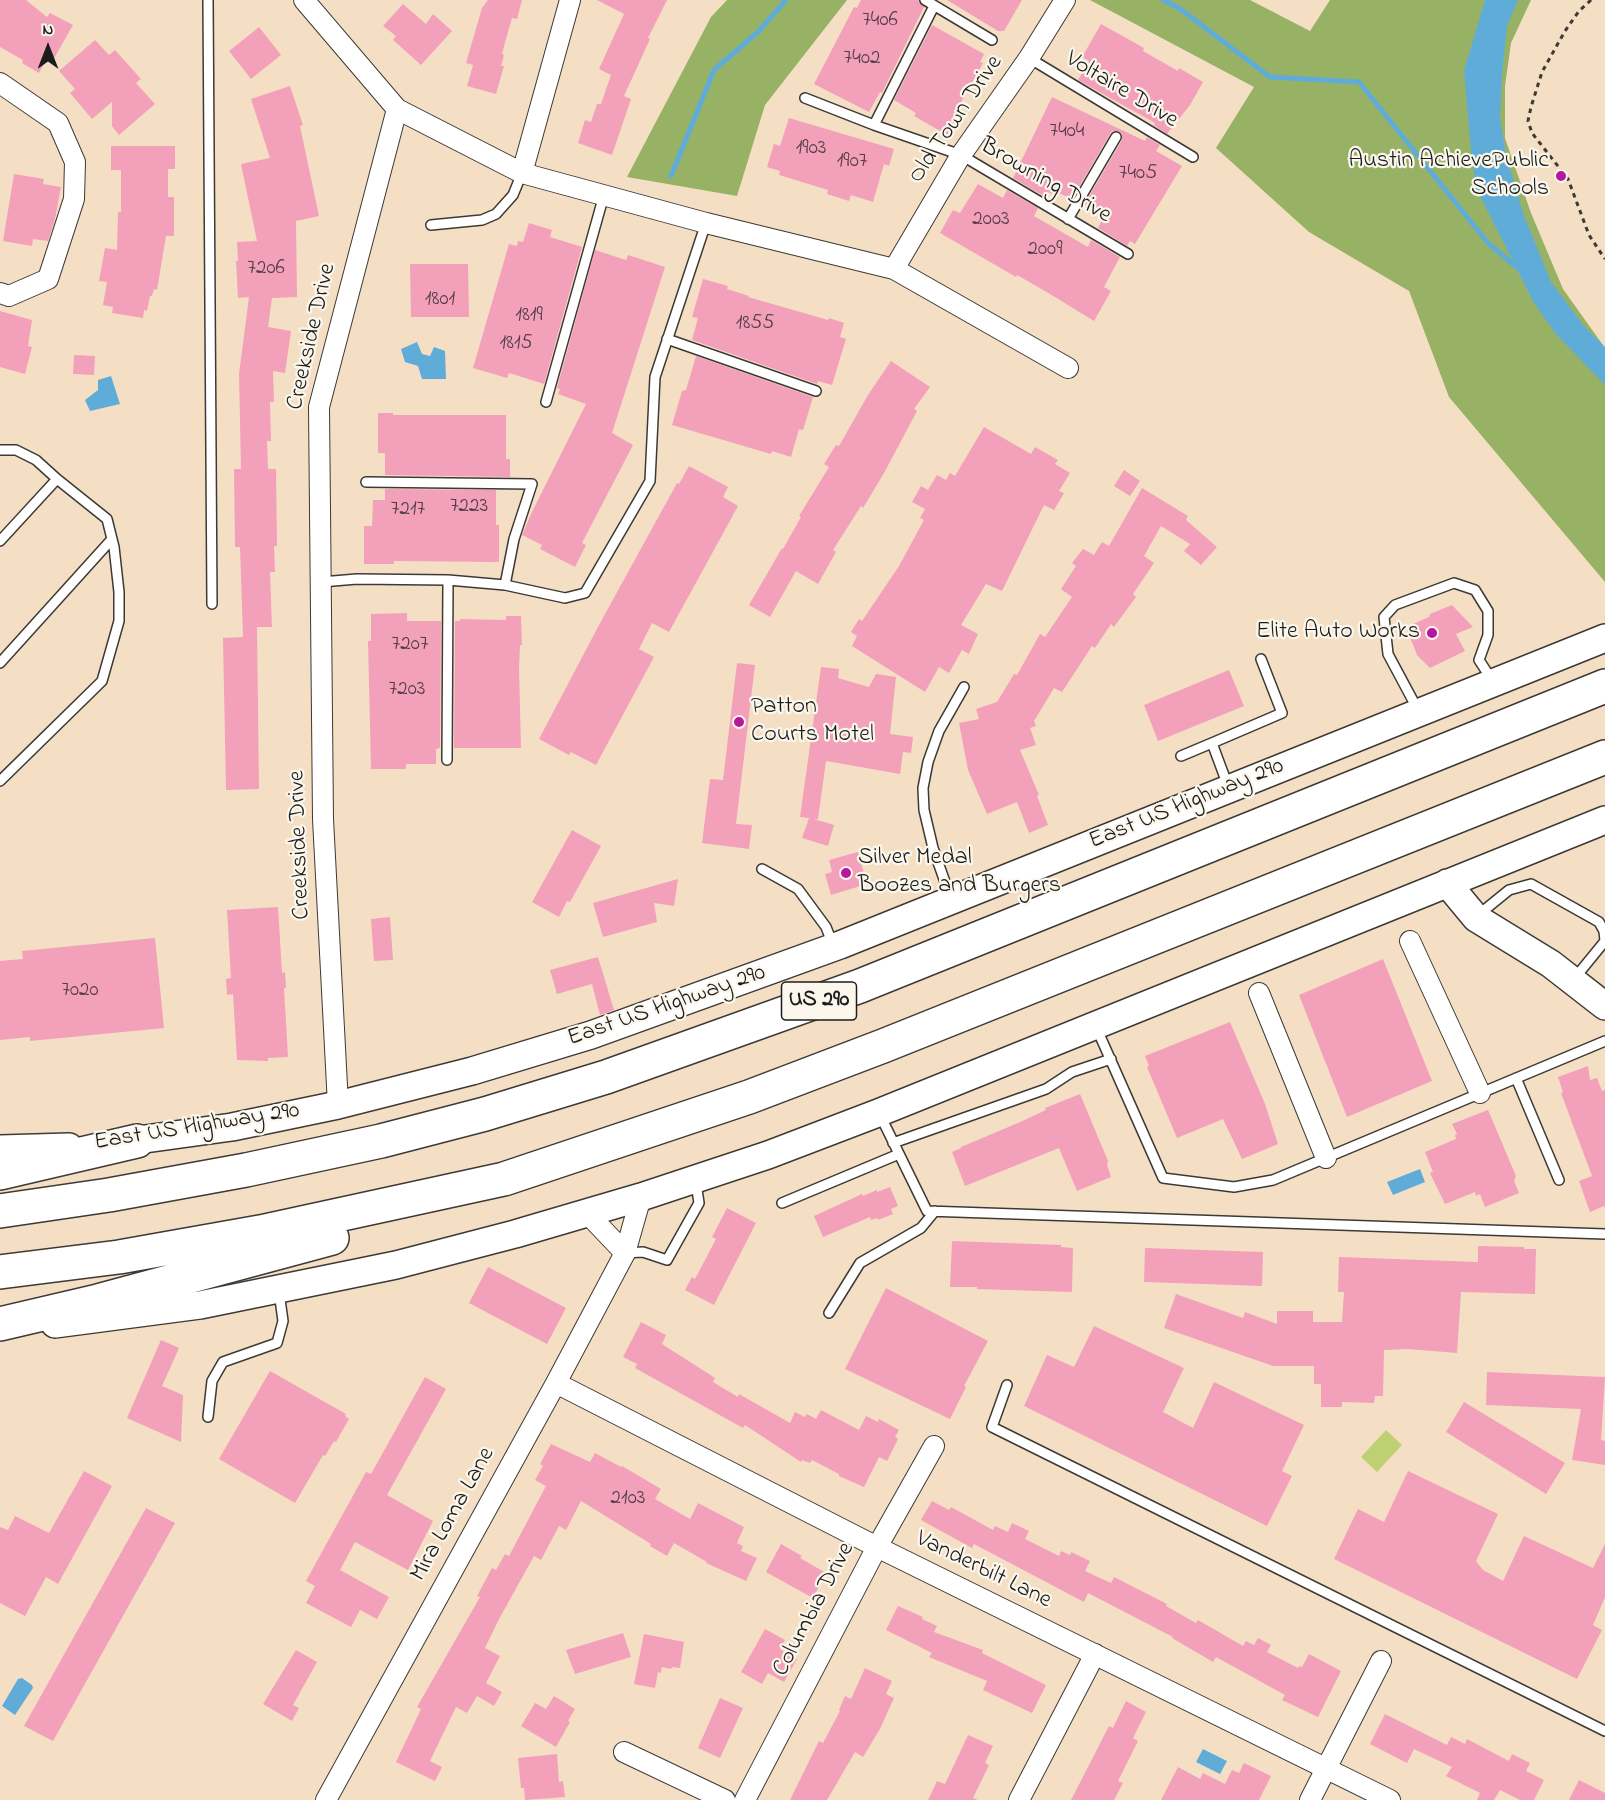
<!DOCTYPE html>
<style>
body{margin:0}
#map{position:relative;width:1605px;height:1800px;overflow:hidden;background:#f5dfc4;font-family:"Indie Flower",sans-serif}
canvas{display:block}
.north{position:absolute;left:18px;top:18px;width:60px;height:60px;-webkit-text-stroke:4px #fbf7ec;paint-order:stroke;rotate:0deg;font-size:16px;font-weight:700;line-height:24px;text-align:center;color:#1c1c1c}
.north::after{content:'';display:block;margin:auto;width:21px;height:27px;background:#1c1c1c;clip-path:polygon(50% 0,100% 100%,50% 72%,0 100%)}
</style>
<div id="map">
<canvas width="1605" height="1800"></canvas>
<div class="north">N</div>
</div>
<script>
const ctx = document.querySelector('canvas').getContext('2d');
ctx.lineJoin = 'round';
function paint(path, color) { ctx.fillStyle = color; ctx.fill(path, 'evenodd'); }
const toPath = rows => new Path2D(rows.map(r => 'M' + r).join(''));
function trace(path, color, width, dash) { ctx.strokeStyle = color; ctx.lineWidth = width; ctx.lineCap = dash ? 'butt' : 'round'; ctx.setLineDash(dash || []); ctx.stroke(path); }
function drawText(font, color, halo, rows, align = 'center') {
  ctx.font = font + ' "Indie Flower",sans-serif'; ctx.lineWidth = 4.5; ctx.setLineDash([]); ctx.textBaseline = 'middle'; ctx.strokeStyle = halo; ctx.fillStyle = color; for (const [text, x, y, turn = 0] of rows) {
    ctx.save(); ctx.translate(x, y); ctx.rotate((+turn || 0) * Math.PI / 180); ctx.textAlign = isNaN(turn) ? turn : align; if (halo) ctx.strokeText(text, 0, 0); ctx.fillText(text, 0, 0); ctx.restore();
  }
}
paint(toPath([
 [1386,1430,1402,1445,1377,1472,1361,1457]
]), '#bfd073');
paint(toPath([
 [727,0,847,0,765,105,737,196,627,177,711,17],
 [1090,0,1250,0,1310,31,1330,0,1531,0,1511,43,1505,86,1505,138,1531,213,1563,289,1605,348,1605,582,1449,397,1409,291,1309,232,1216,148,1254,87]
]), '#97b265');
paint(toPath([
 [1485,0,1518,0,1507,26,1502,75,1500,118,1506,155,1523,213,1551,282,1584,326,1605,347,1605,385,1556,334,1534,303,1476,188,1471,151,1464,71],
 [417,342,422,354,430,356,434,347,445,351,446,379,422,379,418,366,405,362,401,349],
 [111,376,120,404,90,411,85,400,98,390,98,380],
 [1420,1169,1425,1182,1393,1195,1387,1182],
 [22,1678,32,1685,33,1688,15,1715,2,1706,18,1679],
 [1203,1749,1227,1761,1220,1774,1196,1762]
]), '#60acd9');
trace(toPath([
 [1163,0,1179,8,1270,77,1359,82,1488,243,1520,270],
 [671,176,714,70,759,31,786,0]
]), '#60acd9', 5);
paint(toPath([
 [0,0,26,0,47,17,50,13,73,25,52,62,48,57,39,73,22,63,23,60,0,47],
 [488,0,522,0,517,19,512,18,506,39,502,54,504,55,501,66,504,66,496,94,467,86,473,65,466,63,482,8],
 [597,0,667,0,648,38,650,39,624,96,631,99,612,155,578,143,585,120,591,122,597,104,601,104,611,75,599,69,624,14],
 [861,0,918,0,924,7,882,93,880,92,869,112,814,84,854,7,857,8],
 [947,0,1022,0,1004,31,998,31],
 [403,4,426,24,433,14,452,31,421,65,393,40,396,36,383,26],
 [1101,24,1144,48,1143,51,1178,71,1179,68,1203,82,1190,105,1167,134,1154,125,1155,123,1078,80,1089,61,1082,57],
 [932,25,984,54,980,62,983,63,956,111,960,113,947,135,914,116,916,113,894,100],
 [259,27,281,55,251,79,229,51],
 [95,40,109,55,115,50,141,79,136,83,155,104,119,135,112,126,112,102,92,119,70,93,75,89,59,71],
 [290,86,303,125,300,126,319,216,296,221,297,297,272,298,268,327,291,331,285,373,273,371,274,402,270,402,271,441,267,441,268,469,276,469,277,546,274,546,275,572,270,572,272,627,257,627,259,789,226,790,223,638,243,637,240,547,235,547,234,469,241,469,239,374,249,297,238,298,236,261,238,261,237,242,257,241,241,164,270,158,251,99],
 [1052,97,1145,141,1147,137,1160,145,1156,151,1182,166,1135,244,1130,241,1127,246,1098,228,1103,218,1085,208,1086,206,1084,205,1122,140,1122,134,1119,131,1113,131,1110,134,1072,199,1054,191,1053,194,1047,192,1045,197,1013,178],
 [789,118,894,149,889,166,884,164,873,202,851,195,849,201,827,194,828,190,779,175,780,171,767,167,774,144,780,146],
 [111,146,175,146,175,169,168,169,168,197,174,197,174,236,166,236,157,290,154,289,152,296,150,296,147,311,144,310,143,318,112,313,113,307,103,305,107,282,99,281,105,248,117,250,118,212,121,212,121,170,111,170],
 [14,174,44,179,43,184,61,187,55,219,48,241,33,239,32,246,3,241],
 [978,184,1003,198,1007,190,1038,208,1034,216,1088,247,1091,240,1120,257,1104,287,1111,291,1094,321,1050,294,1017,275,1016,277,940,233,953,210,960,213],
 [529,223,552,230,550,237,582,247,544,384,509,373,507,378,473,368,509,244,517,246,518,241,523,242],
 [595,250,626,260,628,255,665,267,612,433,633,445,582,543,586,545,575,567,540,549,542,545,522,535,532,512,586,404,558,394,560,389,557,388],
 [410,264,468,264,469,317,411,317],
 [703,279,728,286,727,289,749,296,748,297,828,320,829,318,844,323,840,337,846,339,832,385,818,381,817,384,692,340,698,318,692,317],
 [0,311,32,320,28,346,32,347,25,374,0,367],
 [74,355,95,356,94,375,73,374],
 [696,356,813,397,803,430,799,429,791,457,772,451,771,454,672,425,682,391,686,390],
 [891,361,930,387,914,409,917,411,884,473,863,508,861,506,833,550,836,552,818,584,796,571,770,617,749,605,782,548,783,549,801,517,799,516,829,467,824,464,836,445,839,446,868,395],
 [378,413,393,413,393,415,506,415,506,459,510,459,510,477,385,475,385,453,378,453],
 [984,427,1031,454,1035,447,1058,460,1055,464,1070,473,1059,491,1064,493,1054,510,1044,505,1002,591,986,584,961,625,978,634,969,654,962,650,949,673,939,667,925,692,852,646,857,636,851,632,859,619,862,621,899,566,924,520,920,518,925,509,912,502,921,486,928,490,937,475,946,480,950,473,955,476],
 [689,466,728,487,723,497,738,506,669,632,652,623,639,649,654,657,596,765,571,752,569,755,539,739,599,625,677,483,679,484],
 [1124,470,1140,481,1130,496,1114,486],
 [1142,488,1188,516,1186,520,1217,547,1201,565,1184,551,1190,544,1161,526,1144,556,1154,563,1133,594,1136,597,1114,627,1111,624,1095,648,1092,646,1062,692,1054,688,1034,721,1036,726,1030,728,1036,745,1020,750,1039,795,1037,796,1048,825,1029,833,1017,802,987,814,968,770,959,723,979,719,976,709,997,702,1014,674,1017,675,1040,634,1045,637,1072,597,1061,589,1076,566,1072,563,1083,549,1094,555,1102,542,1109,546],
 [385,489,496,490,496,525,499,525,499,562,394,561,394,564,364,564,364,526,372,526,373,500,385,500],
 [1452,605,1473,627,1456,634,1465,651,1430,668,1417,655,1406,627,1429,617,1430,614],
 [407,613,407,621,441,621,440,748,436,749,436,764,406,764,406,769,371,769,368,641,371,641,371,614],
 [506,616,521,616,522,645,520,645,519,668,521,748,454,748,455,621,460,621,460,619,506,620],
 [737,663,755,665,736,824,752,825,749,849,702,843,710,779,723,780],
 [821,667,839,669,838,678,869,687,876,674,896,677,890,734,913,737,911,753,903,752,900,774,826,761,818,819,814,819,834,825,828,846,802,838,809,818,800,817],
 [1229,670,1244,706,1158,741,1144,705],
 [572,830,601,846,570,902,567,901,559,917,532,902],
 [858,852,867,884,831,895,825,874,832,872,829,860],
 [678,879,674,906,654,903,657,922,603,937,593,903],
 [278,907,282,973,285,972,286,988,284,988,288,1057,268,1058,268,1061,237,1060,233,994,227,995,226,979,231,978,227,910],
 [390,917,393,960,374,961,371,919],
 [155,938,164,1028,30,1041,30,1037,0,1040,0,961,23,959,22,951],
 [598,957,614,1010,600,1015,592,984,557,994,550,970],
 [1383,959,1432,1081,1347,1117,1299,995],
 [1230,1022,1265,1104,1278,1144,1242,1159,1223,1119,1177,1138,1147,1067,1149,1066,1145,1056],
 [1588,1066,1590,1080,1597,1078,1602,1091,1605,1090,1605,1208,1604,1206,1590,1212,1579,1181,1592,1176,1561,1093,1563,1092,1558,1077],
 [1080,1094,1108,1161,1107,1165,1111,1177,1077,1191,1059,1148,965,1186,952,1152,961,1148,961,1147,1018,1123,1046,1110,1045,1108],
 [1488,1110,1516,1176,1514,1181,1519,1193,1485,1207,1480,1194,1476,1196,1475,1192,1445,1204,1430,1173,1433,1172,1425,1152,1456,1139,1455,1135,1457,1134,1452,1124],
 [890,1187,898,1206,891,1209,893,1214,878,1220,877,1218,871,1220,870,1217,823,1237,814,1216,862,1194,863,1196,877,1190,877,1192],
 [727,1208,756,1223,714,1305,685,1290,692,1277,695,1279,716,1239,712,1237],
 [952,1241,1061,1245,1061,1247,1073,1248,1072,1292,977,1289,977,1287,950,1287],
 [1478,1246,1524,1247,1524,1249,1536,1249,1535,1294,1461,1292,1457,1353,1408,1349,1384,1350,1383,1396,1375,1396,1374,1403,1342,1402,1342,1407,1321,1407,1321,1384,1314,1384,1314,1366,1273,1366,1164,1328,1176,1294,1243,1318,1245,1312,1277,1324,1277,1311,1313,1311,1313,1322,1342,1322,1344,1292,1338,1292,1339,1257,1478,1262],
 [1145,1248,1263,1252,1262,1286,1144,1282],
 [488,1267,566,1308,547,1344,469,1303],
 [886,1288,988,1341,964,1386,966,1387,950,1419,845,1369],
 [641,1322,666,1335,662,1344,715,1378,713,1382,738,1397,739,1394,790,1423,795,1412,805,1417,807,1414,816,1419,821,1410,859,1430,866,1416,878,1422,879,1419,899,1430,895,1437,898,1439,887,1461,879,1457,864,1487,839,1476,839,1474,812,1460,810,1463,802,1460,801,1462,745,1425,743,1428,635,1368,637,1364,623,1357],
 [1094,1326,1184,1368,1163,1412,1193,1428,1214,1382,1304,1425,1282,1471,1292,1476,1267,1526,1024,1406,1047,1355,1074,1367],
 [161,1340,179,1348,162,1386,183,1395,181,1442,127,1418],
 [270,1371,346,1414,345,1416,349,1419,336,1442,334,1441,325,1456,323,1455,295,1503,219,1459],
 [1487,1372,1605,1377,1601,1440,1605,1441,1605,1465,1572,1460,1581,1409,1486,1405],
 [425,1377,446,1389,387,1495,433,1521,408,1570,355,1542,340,1570,389,1597,377,1619,360,1610,351,1627,306,1603,315,1586,306,1581,366,1472,371,1474],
 [1464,1402,1565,1463,1546,1494,1446,1432],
 [551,1444,590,1462,595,1453,621,1467,622,1466,661,1489,655,1499,690,1519,698,1503,744,1527,737,1543,743,1546,741,1551,757,1558,746,1581,706,1563,707,1562,674,1543,667,1556,650,1546,651,1544,581,1501,566,1530,559,1526,541,1560,534,1556,498,1621,485,1648,500,1656,486,1683,502,1692,494,1706,477,1696,467,1713,456,1707,430,1761,442,1767,435,1781,396,1762,421,1709,417,1707,480,1597,477,1596,492,1568,496,1570,505,1554,509,1556,546,1486,535,1480,543,1466,540,1464],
 [84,1471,112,1486,58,1584,46,1577,25,1616,0,1603,0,1527,8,1530,15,1516,49,1533],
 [1408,1471,1498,1514,1476,1561,1483,1570,1503,1581,1524,1536,1593,1568,1605,1544,1605,1597,1593,1625,1602,1630,1577,1679,1334,1559,1358,1509,1384,1522],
 [932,1501,949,1510,951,1507,993,1530,995,1526,1008,1532,1012,1523,1029,1531,1025,1539,1059,1556,1061,1551,1070,1555,1071,1552,1090,1561,1085,1571,1111,1583,1114,1577,1167,1604,1166,1606,1196,1623,1198,1620,1243,1646,1246,1641,1254,1645,1258,1638,1271,1645,1267,1652,1298,1668,1299,1666,1302,1667,1309,1654,1341,1671,1318,1717,1282,1700,1285,1695,1216,1657,1213,1662,1172,1638,1173,1637,1088,1593,1084,1602,974,1544,972,1548,921,1520],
 [146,1508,175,1523,53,1741,24,1726],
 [781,1544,802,1556,800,1558,826,1573,813,1598,766,1572],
 [898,1606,923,1617,922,1619,937,1626,934,1632,983,1650,982,1653,1046,1685,1032,1713,983,1690,987,1681,929,1657,932,1653,886,1630],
 [765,1629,785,1640,780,1649,797,1659,784,1682,768,1673,762,1684,741,1672],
 [623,1633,631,1657,575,1674,566,1650],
 [644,1634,684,1642,680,1668,672,1667,671,1669,662,1667,661,1673,658,1672,655,1688,634,1684],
 [296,1650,317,1662,293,1705,299,1708,292,1721,263,1704],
 [865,1668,892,1681,886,1694,894,1698,880,1729,863,1757,855,1752,827,1800,790,1800,819,1741,823,1743,840,1711,839,1710,845,1696,851,1699],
 [554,1696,575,1709,568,1721,570,1722,556,1747,521,1726,535,1703,546,1709],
 [720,1698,743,1708,720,1758,698,1748],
 [1126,1701,1146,1712,1133,1738,1138,1741,1118,1781,1123,1783,1114,1800,1071,1800,1109,1726,1113,1728],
 [1385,1714,1447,1745,1451,1737,1465,1744,1467,1739,1509,1761,1512,1754,1530,1763,1526,1771,1544,1780,1534,1800,1520,1800,1500,1790,1494,1800,1477,1800,1480,1793,1446,1776,1452,1767,1414,1749,1407,1763,1370,1744],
 [968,1735,993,1746,985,1763,989,1765,973,1798,978,1800,928,1800,937,1781,945,1784],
 [557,1754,559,1782,563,1781,565,1797,525,1800,524,1788,521,1788,518,1758],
 [1244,1763,1271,1776,1259,1800,1161,1800,1178,1767,1200,1779,1203,1773,1225,1784,1232,1770,1239,1773],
 [1579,1780,1605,1793,1605,1800,1569,1800]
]), '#f3a0bb');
const lane = toPath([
 [208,0,212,604],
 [925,0,992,40],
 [1029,58,1193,157],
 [805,98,874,125,961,155,1128,254],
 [874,125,934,6],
 [1068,219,1116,137],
 [431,225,482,220,496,214,513,195,522,173],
 [667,339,816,391],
 [546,402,604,195],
 [0,450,16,450,36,460,57,479,107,519,114,547,119,592,119,621,102,681,0,781],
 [366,482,532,484,514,539,505,585],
 [0,541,57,479],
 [321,582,357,579,448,580,505,585,565,598,585,593,650,481,655,377,706,223],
 [0,663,112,539],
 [1418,710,1388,654,1384,617,1395,605,1454,583,1475,590,1488,611,1488,635,1479,660,1492,680],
 [1181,756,1212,743],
 [447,760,448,580],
 [1228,786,1212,743,1282,713,1261,659],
 [762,869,798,889,826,927,833,945],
 [951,899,933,848,924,810,923,788,928,762,939,731,964,687],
 [1477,916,1509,890,1531,884,1599,922,1604,931,1605,941,1574,979],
 [1096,1027,1163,1178,1234,1187,1273,1180,1605,1041],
 [1516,1078,1559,1180],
 [880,1115,927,1211,1605,1234],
 [893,1143,1046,1089,1072,1072,1111,1059],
 [782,1203,899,1154],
 [625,1253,643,1252,667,1260,699,1203,696,1183],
 [829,1313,860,1263,921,1228,935,1211],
 [1007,1385,992,1427,1605,1731],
 [208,1417,212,1381,223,1362,277,1343,283,1321,279,1292]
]);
const street = toPath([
 [304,0,397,109,522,173,706,223,894,269,1068,368],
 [0,83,58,123,75,162,74,199,48,279,9,296,0,293],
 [522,173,570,0],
 [894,269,961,155,1029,58,1065,0],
 [1410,941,1480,1093],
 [1259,993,1326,1158],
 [338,1105,323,819,319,407,397,109],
 [587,1213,625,1253],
 [556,1383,877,1547,1390,1800],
 [624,1752,725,1800],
 [326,1800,556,1383,625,1253,641,1197],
 [745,1800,877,1547,934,1446],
 [1019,1800,1095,1654],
 [1310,1800,1381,1661]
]);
const secondary = toPath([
 [1447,883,1476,918,1551,964,1605,1006],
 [116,1143,232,1127,338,1105,472,1071,591,1035,840,945,1605,638],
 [0,1149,69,1147],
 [55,1324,200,1305,396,1265,515,1234,641,1197,768,1155,878,1113,1605,820]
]);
const highway = toPath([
 [0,1173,137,1141],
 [0,1211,109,1195,246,1170,381,1141,485,1114,606,1077,860,986,1605,686],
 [0,1272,119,1257,260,1232,504,1179,749,1097,883,1046,1605,757],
 [0,1324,98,1301,332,1238]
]);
trace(lane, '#3d3935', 12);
trace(street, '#3d3935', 22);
trace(secondary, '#3d3935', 30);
trace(highway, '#3d3935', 36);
trace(toPath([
 [1591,0,1579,11,1565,31,1542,72,1531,107,1528,121,1532,133,1568,179,1589,235,1605,259]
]), '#3d3935', 3, [4.5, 4.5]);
trace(lane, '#fff', 9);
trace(street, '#fff', 20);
trace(secondary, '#fff', 27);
trace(highway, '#fff', 33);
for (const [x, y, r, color] of [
 [1561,176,6,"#b5179e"],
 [1432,633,6,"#b5179e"],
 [739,722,6,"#b5179e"],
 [846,873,6,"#b5179e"]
]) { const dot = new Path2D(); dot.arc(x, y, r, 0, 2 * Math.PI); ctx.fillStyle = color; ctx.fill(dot); trace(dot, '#fbf7ec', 2); }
drawText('21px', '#523d44', null, [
 ["7406",880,22],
 ["7402",862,60],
 ["7404",1067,133],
 ["1903",811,150],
 ["1907",852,163],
 ["7405",1138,175],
 ["2003",991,221],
 ["2009",1045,251],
 ["7206",266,270],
 ["1801",440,301],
 ["1819",529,317],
 ["1855",755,325],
 ["1815",516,345],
 ["7223",469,508],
 ["7217",408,511],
 ["7207",410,646],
 ["7203",407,691],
 ["7020",80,992],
 ["2103",628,1500]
]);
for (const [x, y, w] of [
 [819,1001,75]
]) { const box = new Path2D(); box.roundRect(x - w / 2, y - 19, w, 38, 4.5); ctx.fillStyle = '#fbf7ec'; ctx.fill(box); trace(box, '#1c1c1c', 1.5); }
drawText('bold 22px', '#1c1c1c', null, [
 ["US 290",819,1001]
]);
drawText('24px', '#1c1c1c', '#fbf7ec', [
 ["Voltaire Drive",1121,91,31],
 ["Old Town Drive",957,120,-56],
 ["Browning Drive",1045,182,30],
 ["Creekside Drive",313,337,-77],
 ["East US Highway 290",1187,805,-22],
 ["Creekside Drive",301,845,-92],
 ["East US Highway 290",667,1007,-19],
 ["East US Highway 290",197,1128,-9],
 ["Mira Loma Lane",454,1515,-61],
 ["Vanderbilt Lane",983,1571,26],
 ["Columbia Drive",815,1610,-62]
]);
drawText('24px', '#1c1c1c', '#fbf7ec', [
 ["Austin AchievePublic",1549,162],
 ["Schools",1549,190],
 ["Elite Auto Works",1420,633],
 ["Patton",751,708,"left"],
 ["Courts Motel",751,736,"left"],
 ["Silver Medal",858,859,"left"],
 ["Boozes and Burgers",858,887,"left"]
], 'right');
</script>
